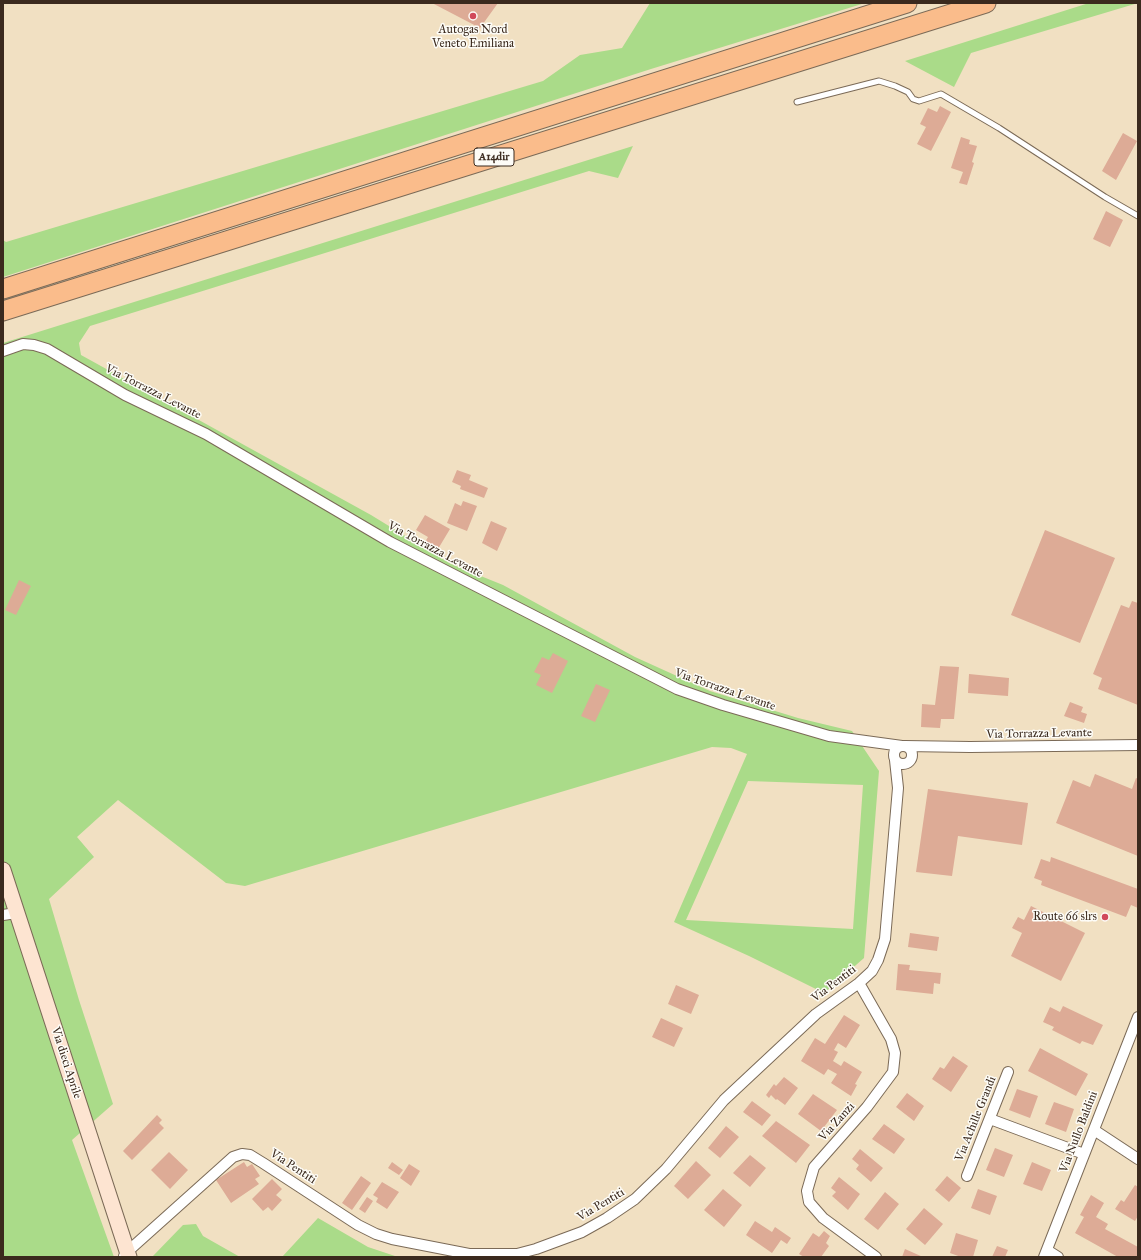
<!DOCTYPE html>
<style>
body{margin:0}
#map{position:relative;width:1141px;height:1260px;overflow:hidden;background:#f1e0c2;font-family:"IM FELL Great Primer",serif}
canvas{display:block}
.frame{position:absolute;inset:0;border:4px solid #3b2a1e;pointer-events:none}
</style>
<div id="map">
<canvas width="1141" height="1260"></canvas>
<div class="frame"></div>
</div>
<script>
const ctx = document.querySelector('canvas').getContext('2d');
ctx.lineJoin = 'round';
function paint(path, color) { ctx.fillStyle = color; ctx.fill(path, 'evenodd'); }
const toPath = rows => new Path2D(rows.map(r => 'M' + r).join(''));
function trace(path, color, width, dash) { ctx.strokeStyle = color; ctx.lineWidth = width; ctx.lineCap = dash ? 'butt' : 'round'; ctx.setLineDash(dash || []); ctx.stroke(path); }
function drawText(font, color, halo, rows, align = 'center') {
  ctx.font = font + ' "IM FELL Great Primer",serif'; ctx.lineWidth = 3; ctx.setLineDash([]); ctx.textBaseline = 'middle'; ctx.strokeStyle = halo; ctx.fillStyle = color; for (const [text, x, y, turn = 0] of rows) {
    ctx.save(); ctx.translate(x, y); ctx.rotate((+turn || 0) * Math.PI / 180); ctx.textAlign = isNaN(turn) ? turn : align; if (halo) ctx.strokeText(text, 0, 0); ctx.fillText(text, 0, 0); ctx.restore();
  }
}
paint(toPath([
 [650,3,865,3,651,69,3,277,3,240,6,242,543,81,580,55,622,48],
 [1089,3,1138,3,971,53,954,87,905,61],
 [633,146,618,178,589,171,90,326,79,343,81,355,371,515,451,564,503,585,635,657,710,691,798,718,852,731,879,771,864,958,824,993,749,956,674,922,747,754,731,748,712,747,245,886,226,883,118,800,77,837,94,857,49,899,79,1000,113,1104,72,1140,114,1257,3,1257,3,343],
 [748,781,863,785,853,929,686,920],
 [318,1218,368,1247,398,1257,282,1257],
 [196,1224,203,1236,240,1257,152,1257,183,1225]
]), '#aadb89');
paint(toPath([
 [432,3,498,3,480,28],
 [940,106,951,112,931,151,917,144,926,127,920,124,928,108,937,112],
 [1123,133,1137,141,1116,180,1102,171],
 [961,137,970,140,969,144,977,146,972,162,974,163,967,185,959,183,963,172,951,168],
 [1106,211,1123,220,1110,247,1093,239],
 [457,470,471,475,469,480,488,488,484,498,460,489,461,486,452,482],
 [463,501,477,506,467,531,447,523,455,503,461,506],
 [425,515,450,529,438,549,425,542,428,537,416,530],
 [491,521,507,528,497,551,482,543],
 [1045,530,1115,558,1080,643,1011,615],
 [19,580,31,586,16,615,5,610],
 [1132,601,1138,603,1138,705,1098,689,1102,678,1093,674,1121,605,1129,608],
 [553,653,568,661,552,693,536,685,541,675,534,672,542,657,549,660],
 [940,666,959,667,954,719,941,719,940,728,921,727,922,704,935,705],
 [969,674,1009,678,1008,696,968,693],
 [596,684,610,690,595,722,581,716],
 [1070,702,1083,707,1081,712,1087,714,1084,723,1064,716],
 [1095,774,1132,789,1136,778,1138,779,1138,856,1056,823,1073,780,1090,787],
 [928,789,1028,803,1022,845,958,836,952,876,916,872],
 [1051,857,1138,889,1138,908,1131,905,1126,917,1041,885,1042,881,1034,878,1041,859,1050,862],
 [1031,906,1085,933,1061,981,1011,956,1022,933,1012,928,1018,917,1024,920],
 [910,933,939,937,937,951,908,947],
 [898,964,910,965,909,970,941,973,940,984,934,983,933,994,896,990],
 [676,985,699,995,691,1014,668,1004],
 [1063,1006,1103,1025,1093,1045,1082,1041,1080,1044,1052,1030,1054,1027,1043,1022,1050,1007,1060,1012],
 [844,1015,860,1025,846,1048,838,1043,834,1050,838,1052,833,1061,841,1066,844,1061,862,1072,855,1084,857,1085,851,1096,831,1083,837,1074,828,1069,824,1075,801,1061,815,1038,825,1044],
 [661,1018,683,1028,674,1047,652,1037],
 [1040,1048,1088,1074,1076,1096,1028,1071],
 [953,1056,968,1066,951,1092,932,1079,940,1067,944,1069],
 [784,1077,798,1088,785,1105,777,1099,776,1100,771,1095,769,1098,766,1095,774,1084,776,1086],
 [1017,1089,1038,1096,1030,1118,1009,1110],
 [907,1093,924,1106,914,1121,896,1107],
 [813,1094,837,1110,821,1131,798,1114],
 [752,1101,771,1115,762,1126,743,1112],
 [1054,1102,1074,1109,1066,1132,1045,1124],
 [157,1115,162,1120,159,1123,164,1128,132,1160,123,1151],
 [776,1121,810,1145,796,1163,762,1136],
 [884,1124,905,1139,894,1154,872,1139],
 [726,1126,739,1137,720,1158,708,1148],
 [995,1148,1013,1155,1004,1177,986,1170],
 [860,1149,883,1168,871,1182,856,1169,859,1165,852,1159],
 [169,1152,188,1170,170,1189,151,1170],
 [750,1155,766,1168,750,1187,733,1173],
 [696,1161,711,1175,688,1199,674,1186],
 [244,1162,247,1167,252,1164,260,1176,255,1179,259,1184,231,1203,216,1180],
 [392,1162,403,1170,399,1175,388,1168],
 [1032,1162,1051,1170,1042,1191,1023,1184],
 [409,1164,420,1171,411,1186,400,1178],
 [361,1176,371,1183,352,1210,342,1203],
 [947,1176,961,1188,949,1202,935,1190],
 [839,1177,860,1194,848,1210,832,1196,836,1192,831,1188],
 [272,1179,282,1189,276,1195,282,1200,272,1211,268,1207,263,1211,252,1199],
 [382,1182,399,1192,387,1209,376,1202,378,1198,373,1195],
 [1135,1185,1138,1187,1138,1216,1135,1221,1115,1209,1121,1200,1124,1202],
 [723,1189,742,1205,724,1227,704,1210],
 [978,1189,997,1196,990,1215,971,1208],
 [885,1192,899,1204,878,1230,864,1219],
 [1091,1195,1104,1203,1096,1217,1108,1224,1105,1229,1138,1247,1138,1257,1118,1257,1075,1233,1084,1217,1080,1215],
 [367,1197,373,1201,365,1213,359,1209],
 [924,1208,943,1224,925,1245,906,1229],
 [755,1221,772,1232,775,1227,791,1238,787,1244,781,1240,772,1253,746,1235],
 [824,1231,830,1236,826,1243,829,1246,821,1257,804,1257,799,1254,813,1233,819,1237],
 [956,1233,978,1240,973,1257,961,1257,950,1253],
 [997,1246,1008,1250,1005,1257,992,1257],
 [905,1249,923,1257,902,1257]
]), '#ddab96');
const lane = toPath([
 [797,102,879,81,895,86,908,92,913,99,919,101,941,94,999,128,1105,197,1138,216]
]);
const street = toPath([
 [3,351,23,344,34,345,47,349,125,395,206,434,390,542,677,689,723,705,829,736,902,746],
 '894 755a9 9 0 1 1 18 0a9 9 0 1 1-18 0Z',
 [905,746,970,747,1138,745],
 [3,915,16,913],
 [859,983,891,1039,895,1053,893,1072,867,1107,814,1167,807,1191,809,1202,823,1218,876,1257],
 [990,1119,1084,1154],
 [1094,1130,1138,1159],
 [967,1176,1008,1072],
 [1047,1250,1058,1257],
 [124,1256,127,1252,223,1166,233,1157,242,1154,250,1155,263,1163,358,1225,376,1234,392,1239,469,1254,517,1254,536,1249,582,1232,607,1218,635,1199,666,1169,724,1100,816,1014,859,983,872,971,878,960,885,939,898,788,895,760],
 [1044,1257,1138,1017]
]);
const secondary = toPath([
 [3,870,129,1257]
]);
const highway = toPath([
 [3,289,907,3],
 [3,311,986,3]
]);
trace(lane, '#7b6a57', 7);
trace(street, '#7b6a57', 12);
trace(secondary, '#7b6a57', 17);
trace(highway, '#7b6a57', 21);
trace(lane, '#fff', 5);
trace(street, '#fff', 10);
trace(secondary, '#fde4d1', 15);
trace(highway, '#fabc8b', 19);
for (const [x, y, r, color] of [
 [473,16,4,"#d1495b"],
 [1105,917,4,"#d1495b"]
]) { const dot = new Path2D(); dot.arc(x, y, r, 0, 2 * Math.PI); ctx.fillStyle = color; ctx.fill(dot); trace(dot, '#fdfcf7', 1.5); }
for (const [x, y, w] of [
 [494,157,40]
]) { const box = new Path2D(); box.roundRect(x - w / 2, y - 9, w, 18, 3); ctx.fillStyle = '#fdfcf7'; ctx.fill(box); trace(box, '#3b2a1e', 1); }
drawText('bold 11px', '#3b2a1e', null, [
 ["A14dir",494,157]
]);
drawText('12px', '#3b2a1e', '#fdfcf7', [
 ["Autogas Nord",473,30],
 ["Veneto Emiliana",473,44],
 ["Route 66 slrs",1097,917,"right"]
]);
drawText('12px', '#3b2a1e', '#fdfcf7', [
 ["Via Torrazza Levante",153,392,27],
 ["Via Torrazza Levante",435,550,28],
 ["Via Torrazza Levante",725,690,19],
 ["Via Torrazza Levante",1039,734,-1],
 ["Via Pentiti",834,984,-37],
 ["Via dieci Aprile",66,1063,72],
 ["Via Achille Grandi",976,1119,-68],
 ["Via Zanzi",837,1122,-48],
 ["Via Nullo Baldini",1079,1132,-69],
 ["Via Pentiti",293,1167,33],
 ["Via Pentiti",601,1205,-31]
]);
</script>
